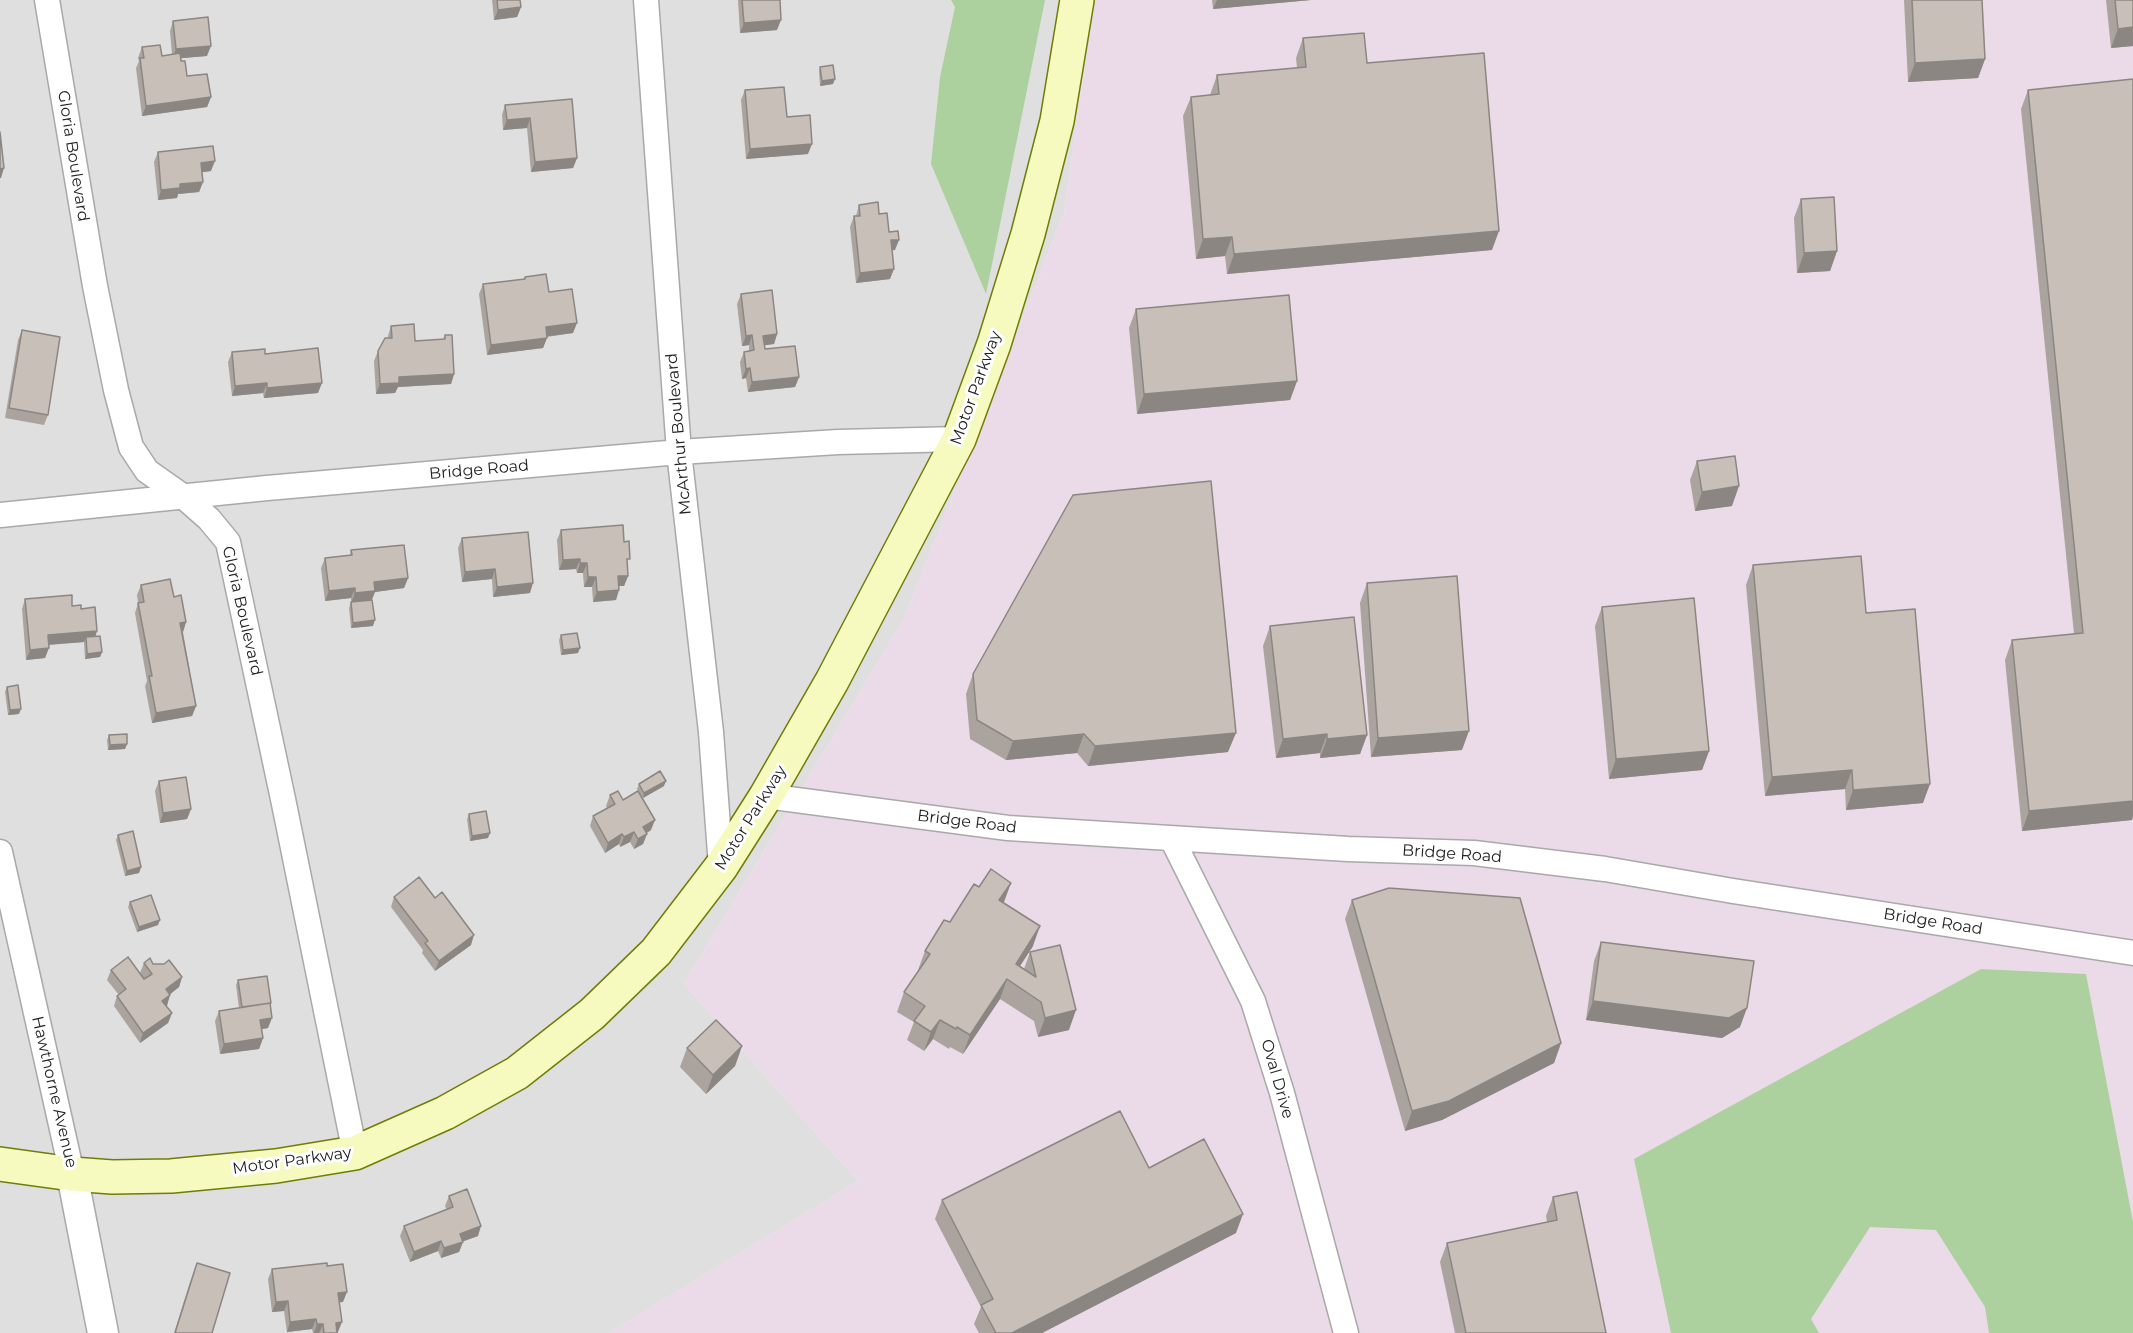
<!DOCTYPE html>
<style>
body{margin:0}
canvas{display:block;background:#f2efe9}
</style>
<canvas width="2133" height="1333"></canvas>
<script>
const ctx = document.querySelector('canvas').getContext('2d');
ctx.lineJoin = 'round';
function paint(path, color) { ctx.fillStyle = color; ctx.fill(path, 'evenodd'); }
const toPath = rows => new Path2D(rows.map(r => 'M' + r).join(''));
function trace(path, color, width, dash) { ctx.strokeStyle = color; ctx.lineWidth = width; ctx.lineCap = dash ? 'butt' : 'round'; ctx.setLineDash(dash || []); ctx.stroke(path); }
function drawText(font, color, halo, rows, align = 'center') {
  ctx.font = font + ' Montserrat,sans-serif'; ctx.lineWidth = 6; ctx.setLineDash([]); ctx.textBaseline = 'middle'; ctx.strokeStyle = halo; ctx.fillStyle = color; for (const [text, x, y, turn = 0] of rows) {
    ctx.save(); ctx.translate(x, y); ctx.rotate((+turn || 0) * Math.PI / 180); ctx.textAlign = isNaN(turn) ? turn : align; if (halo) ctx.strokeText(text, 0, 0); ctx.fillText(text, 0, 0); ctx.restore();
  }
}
paint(toPath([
 [0,0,1094,0,1064,213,904,619,684,984,858,1181,609,1333,0,1333]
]), '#e0dfdf');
paint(toPath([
 [1094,0,2133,0,2133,1333,609,1333,858,1181,684,984,904,619,1064,213]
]), '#ebdbe8');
paint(toPath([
 [951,0,1045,0,986,294,931,164,940,77,955,7],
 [1981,969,2086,974,2133,1222,2133,1333,1989,1333,1985,1307,1936,1230,1870,1227,1811,1319,1819,1333,1671,1333,1634,1159]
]), '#add19e');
const minor = toPath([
 [47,0,95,286,116,390,131,447,147,471,184,497,209,519,228,542,283,799,355,1153],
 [646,0,679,452,711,732,721,867],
 [0,515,267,488,679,452,838,442,959,439],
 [766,796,1008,828,1348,849,1474,853,1605,869,1733,891,2133,953],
 [1172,839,1253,1001,1282,1093,1346,1333],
 [0,852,72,1174]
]);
const tertiary = toPath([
 [72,1174,103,1333]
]);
const secondary = toPath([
 [0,1164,72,1174,112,1177,171,1176,276,1166,355,1153,445,1113,517,1073,592,1014,656,952,721,867,766,796,832,681,959,439,994,344,1028,234,1057,121,1077,0]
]);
trace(minor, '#a9a9a9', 27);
trace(tertiary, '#a9a9a9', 33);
trace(secondary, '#707d05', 36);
trace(minor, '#fff', 24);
trace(tertiary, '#fff', 30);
trace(secondary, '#f7fabf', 33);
paint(toPath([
 [492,0,520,0,521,7,517,17,494,20],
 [738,0,780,0,777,30,740,33],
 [1212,0,1311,0,1213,9],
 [1904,0,1982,0,1985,59,1978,78,1908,82],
 [2106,0,2133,0,2133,46,2111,48],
 [173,21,207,56,181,58,187,76,211,97,207,107,142,116,136,68,139,61,138,58,142,47,162,56,172,54,170,31],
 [1303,38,1367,63,1492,250,1227,274,1225,256,1196,259,1183,116,1191,97,1210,95,1217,75,1297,68,1296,58],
 [820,67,833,84,820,86,819,72],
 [2133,79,2133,816,2132,820,2022,831,2005,660,2012,640,2074,634,2021,109,2028,90],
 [745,90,808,154,746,159,741,100],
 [572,99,577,158,573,168,531,172,527,128,503,130,502,115,505,105],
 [158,152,211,171,202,172,203,182,199,192,178,194,177,198,158,200,154,162],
 [1801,199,1837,251,1830,271,1797,273,1794,218],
 [859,205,879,214,889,232,895,250,892,250,890,279,856,283,850,227,854,216,856,216],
 [525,277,573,333,547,337,543,348,487,355,479,294,483,284,524,279],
 [741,294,777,334,774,344,765,345,765,349,799,377,795,387,748,392,746,378,742,379,740,362,744,352,749,351,749,345,742,346,737,304],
 [1136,309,1297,381,1290,400,1137,414,1129,328],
 [391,326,415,341,443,339,445,335,454,374,451,384,398,387,395,393,376,394,374,361,378,351,388,338,388,336],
 [22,330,48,415,44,425,5,418,18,340],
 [232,352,265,354,318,393,264,398,263,393,232,396,228,362],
 [1697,461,1732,506,1695,511,1690,480],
 [561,530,624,542,628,576,624,586,619,586,616,600,593,602,592,587,584,587,583,573,577,573,576,569,559,570,557,540],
 [462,538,530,593,493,597,492,579,462,582,458,548],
 [351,550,408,578,404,588,375,592,372,600,373,626,351,628,349,608,351,602,351,598,325,601,321,568,325,558,350,555],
 [1753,565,1866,613,1923,803,1846,810,1845,789,1765,796,1746,585],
 [1367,583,1462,750,1371,757,1360,603],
 [141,585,174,597,186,622,183,632,196,706,192,716,152,723,145,686,147,681,135,613,138,603,137,595],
 [25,599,72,606,81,609,97,631,95,636,102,652,100,657,85,659,84,642,49,645,45,658,26,660,22,609],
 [1602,607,1709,751,1702,770,1609,779,1595,626],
 [1270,626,1367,735,1360,754,1320,758,1320,753,1276,758,1263,646],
 [561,635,578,653,561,655,559,640],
 [973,674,1228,752,1088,766,1077,753,1006,760,970,739,966,694],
 [7,687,19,714,8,715,5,692],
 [109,735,127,744,125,749,108,750,107,740],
 [159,781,191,809,187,819,160,823,155,791],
 [639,784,664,786,643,798,637,789],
 [610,795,623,800,651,830,647,833,643,844,634,849,630,842,620,847,619,844,605,853,590,826,593,816,607,808,606,806],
 [469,814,488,838,470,841,467,819],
 [118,835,141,867,139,873,125,876,116,840],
 [394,897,471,945,435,971,422,953,423,950,391,907],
 [1352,900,1561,1043,1554,1063,1442,1120,1405,1131,1345,919],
 [130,902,158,925,137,932,128,907],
 [1003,903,1033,946,1020,966,1024,969,1030,952,1069,1030,1038,1037,1034,1021,1000,999,963,1054,950,1047,949,1049,933,1039,924,1051,907,1040,914,1022,897,1012,904,992,919,971,918,970,925,951],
 [1601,942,1740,1027,1722,1038,1586,1020,1594,961],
 [144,963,153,964,182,977,179,987,170,994,166,1006,172,1013,168,1023,140,1043,114,1006,117,996,119,995,107,980,111,970,140,973],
 [238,980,271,1003,268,1028,262,1029,263,1038,259,1049,220,1054,215,1021,219,1011,239,1008,236,985],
 [742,1046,735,1066,706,1094,680,1067,687,1048],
 [1149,1168,1236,1233,1042,1333,979,1333,974,1324,981,1307,935,1219,942,1200],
 [449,1196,478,1236,463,1241,459,1252,441,1258,438,1251,410,1262,400,1236,404,1226,447,1210,445,1206],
 [1553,1197,1606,1333,1455,1333,1440,1262,1447,1243,1547,1222,1546,1216],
 [197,1263,212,1333,174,1333,190,1282],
 [327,1266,343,1302,339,1302,338,1332,337,1333,313,1333,312,1329,287,1332,284,1311,272,1312,268,1279,272,1269]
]), '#aba49e');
paint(toPath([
 [1217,0,1311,0,1213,9],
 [521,7,517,17,494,20,498,10],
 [781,20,777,30,740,33,744,23],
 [2133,27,2133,46,2111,48,2118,29],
 [211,46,207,56,172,59,176,49],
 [1985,59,1978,78,1908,82,1915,63],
 [835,79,833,84,820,86,822,81],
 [211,97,207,107,142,116,146,106],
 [530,118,527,128,503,130,507,120],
 [812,144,808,154,746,159,750,149],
 [577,158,573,168,531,172,535,162],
 [215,161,211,171,197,173,201,163],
 [4,168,1,178,0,178,0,169],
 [203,182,199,192,178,194,177,198,158,200,161,190,180,184],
 [1499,231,1492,250,1227,274,1234,254],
 [1232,237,1225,256,1196,259,1203,239],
 [891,240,899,240,895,250,887,251],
 [1837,251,1830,271,1797,273,1804,253],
 [894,269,890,279,856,283,860,273],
 [577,323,573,333,542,337,546,327],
 [777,334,774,344,760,346,763,336],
 [752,335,749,345,742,346,746,336],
 [547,338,543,348,487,355,491,345],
 [750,368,746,378,742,379,746,369],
 [454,374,451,384,398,387,395,393,376,394,380,384,399,377],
 [799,377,795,387,748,392,752,382],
 [1297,381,1290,400,1137,414,1144,394],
 [267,383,263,393,232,396,235,386],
 [322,383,318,393,264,398,267,388],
 [1739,486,1732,506,1695,511,1702,492],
 [580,559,576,569,559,570,563,560],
 [580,563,587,563,583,573,577,573],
 [495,569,492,579,462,582,465,572],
 [618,576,628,576,624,586,614,586],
 [588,577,596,577,592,587,584,587],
 [408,578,404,588,375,592,371,601,351,603,355,593,374,582],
 [533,583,530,593,493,597,497,587],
 [355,588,351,598,325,601,329,591],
 [619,590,616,600,593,602,597,592],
 [375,620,373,626,351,628,353,623],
 [186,622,183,632,180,623],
 [97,631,94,641,86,637,84,642,44,645,48,635],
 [49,648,45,658,26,660,30,650],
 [580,648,578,653,561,655,563,650],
 [102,652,100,657,85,659,87,654],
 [196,706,192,716,152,723,156,713],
 [21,709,19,714,8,715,10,710],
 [1469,731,1462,750,1371,757,1378,738],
 [1236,733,1228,752,1088,766,1095,746],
 [1084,734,1077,753,1006,760,1013,741],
 [1327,734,1320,753,1276,758,1283,739],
 [1367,735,1360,754,1320,758,1327,739],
 [127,744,125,749,108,750,110,745],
 [1709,751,1702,770,1609,779,1616,759],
 [1852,770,1845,789,1765,796,1772,777],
 [666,781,664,786,643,798,644,793],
 [1930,784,1923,803,1846,810,1853,790],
 [2133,801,2133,816,2132,820,2022,831,2029,811],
 [191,809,187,819,160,823,163,813],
 [655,820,651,830,640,837,643,827],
 [634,832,630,842,620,847,624,837],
 [490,833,488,838,470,841,472,836],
 [622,834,619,844,605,853,608,843],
 [647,834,643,844,634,849,638,839],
 [141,867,139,873,125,876,127,871],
 [1011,883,1004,902,992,920,999,900],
 [160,920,158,925,137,932,139,927],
 [1040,926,1033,946,1009,983,1016,964],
 [474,935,471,945,435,971,439,961],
 [182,977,179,987,163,1000,166,989],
 [1007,979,1000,999,963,1054,970,1035],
 [170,995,167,1006,158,1011,162,1001],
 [1593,1001,1747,1008,1740,1027,1722,1038,1586,1020],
 [1076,1010,1069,1030,1038,1037,1045,1018],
 [172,1013,168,1023,140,1043,143,1033],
 [272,1018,268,1028,257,1030,260,1020],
 [940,1020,933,1039,924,1051,931,1032],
 [263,1038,259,1049,220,1054,224,1044],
 [1561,1043,1554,1063,1442,1120,1405,1131,1412,1111],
 [742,1046,735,1066,706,1094,713,1075],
 [1243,1214,1236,1233,1042,1333,1012,1333],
 [481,1226,478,1236,456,1244,460,1234],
 [441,1241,438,1251,410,1262,414,1252],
 [463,1242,459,1252,441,1258,444,1248],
 [347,1292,343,1302,334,1303,338,1293],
 [288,1301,284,1311,272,1312,276,1302],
 [316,1319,312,1329,287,1332,290,1322],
 [342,1322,338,1332,332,1333,336,1323],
 [317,1324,323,1324,319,1333,314,1333]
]), '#8b8681');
const building = toPath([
 [497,0,520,0,521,7,498,10,497,0],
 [742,0,780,0,781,20,744,23,742,0],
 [1912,0,1982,0,1985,59,1915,63,1912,0],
 [2115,0,2133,0,2133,27,2118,29,2115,0],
 [208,17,211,46,176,49,173,21,208,17],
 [1364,33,1367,63,1484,53,1499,231,1234,254,1232,237,1203,239,1191,97,1219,94,1217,75,1306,67,1303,38,1364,33],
 [160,45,162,56,180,53,181,61,185,61,187,76,207,74,211,97,146,106,140,58,144,58,142,47,160,45],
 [833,65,835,79,822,81,820,67,833,65],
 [2133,79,2133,801,2029,811,2012,640,2083,633,2028,90,2133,79],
 [784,87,787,117,810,115,812,144,750,149,745,90,784,87],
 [572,99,577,158,535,162,530,118,507,120,505,105,572,99],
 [0,132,4,168,0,169,0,132],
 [213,146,215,161,201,163,203,182,180,184,180,188,161,190,158,152,213,146],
 [1834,197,1837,251,1804,253,1801,199,1834,197],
 [878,202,879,214,887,213,889,232,898,231,899,240,891,240,894,269,860,273,854,216,860,216,859,205,878,202],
 [546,274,549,292,572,289,577,323,546,327,547,338,491,345,483,284,525,279,525,277,546,274],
 [772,290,777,334,763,336,765,349,795,346,799,377,752,382,750,368,746,369,744,352,754,350,752,335,746,336,741,294,772,290],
 [1289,295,1297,381,1144,394,1136,309,1289,295],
 [414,324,415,341,445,339,445,335,452,335,454,374,399,377,399,383,380,384,378,351,385,338,392,338,391,326,414,324],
 [22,330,60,337,48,415,9,408,22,330],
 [318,348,322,383,267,388,267,383,235,386,232,352,265,349,265,354,318,348],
 [1735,456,1739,486,1702,492,1697,461,1735,456],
 [1211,481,1236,733,1095,746,1084,734,1013,741,977,720,973,674,1073,495,1211,481],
 [623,525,624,542,629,541,630,559,627,559,628,576,618,576,619,590,597,592,596,577,588,577,587,563,580,563,580,559,563,560,561,530,623,525],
 [528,532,533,583,497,587,495,569,465,572,462,538,528,532],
 [404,545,408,578,374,582,375,591,355,593,355,588,329,591,325,558,352,555,351,550,404,545],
 [1861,556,1866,613,1915,609,1930,784,1853,790,1852,770,1772,777,1753,565,1861,556],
 [1457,576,1469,731,1378,738,1367,583,1457,576],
 [170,579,174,597,181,595,186,622,180,623,196,706,156,713,149,676,152,676,138,603,144,602,141,585,170,579],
 [72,595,72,606,81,605,81,609,95,607,97,631,48,635,49,648,30,650,25,599,72,595],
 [1694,598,1709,751,1616,759,1602,607,1694,598],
 [372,600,375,620,353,623,351,602,372,600],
 [1354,617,1367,735,1327,739,1327,734,1283,739,1270,626,1354,617],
 [577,633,580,648,563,650,561,635,577,633],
 [100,636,102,652,87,654,86,637,100,636],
 [18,685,21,709,10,710,7,687,18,685],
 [127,734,127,744,110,745,109,735,127,734],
 [660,771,666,781,644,793,639,784,660,771],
 [186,777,191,809,163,813,159,781,186,777],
 [618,791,623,800,638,791,655,820,643,827,647,834,638,839,634,832,624,837,622,834,608,843,593,816,615,804,610,795,618,791],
 [486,811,490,833,472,836,469,814,486,811],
 [133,831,141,867,127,871,118,835,133,831],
 [991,869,1011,883,999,900,1040,926,1016,964,1036,977,1030,952,1060,945,1076,1010,1045,1018,1041,1002,1007,979,970,1035,957,1027,956,1029,940,1020,931,1032,914,1021,925,1006,904,992,930,954,925,951,944,920,950,922,974,884,979,887,991,869],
 [419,877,435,898,442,892,474,935,439,961,425,943,428,941,394,897,419,877],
 [1389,888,1520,898,1561,1043,1449,1101,1412,1111,1352,900,1389,888],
 [151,895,160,920,139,927,130,902,151,895],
 [1601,942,1754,961,1747,1008,1729,1018,1593,1001,1601,942],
 [128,957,144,979,152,974,144,963,150,958,153,964,164,964,169,960,182,977,166,989,170,995,162,1001,172,1013,143,1033,117,996,126,989,111,970,128,957],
 [267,976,271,1003,242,1007,238,980,267,976],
 [270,1003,272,1018,260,1020,263,1038,224,1044,219,1011,270,1003],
 [716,1020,742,1046,713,1075,687,1048,716,1020],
 [1120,1111,1149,1168,1204,1139,1243,1214,1012,1333,996,1333,981,1305,993,1299,942,1200,1120,1111],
 [467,1189,481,1226,460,1234,463,1242,444,1248,441,1241,414,1252,404,1226,453,1207,449,1196,467,1189],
 [1577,1192,1606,1333,1466,1333,1447,1243,1557,1220,1553,1197,1577,1192],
 [197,1263,230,1273,212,1333,175,1333,197,1263],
 [327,1263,327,1266,343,1264,347,1292,338,1293,342,1322,336,1323,337,1333,324,1333,323,1324,317,1324,316,1319,290,1322,288,1301,276,1302,272,1269,327,1263]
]);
paint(building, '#c7bfb8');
trace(building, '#8b8681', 1.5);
drawText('16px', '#222', '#fff', [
 ["Gloria Boulevard",73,156,81],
 ["Motor Parkway",976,388,-70],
 ["McArthur Boulevard",679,434,-95],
 ["Bridge Road",479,470,-5],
 ["Gloria Boulevard",242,611,77],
 ["Motor Parkway",751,818,-58],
 ["Bridge Road",967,822,7],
 ["Bridge Road",1452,854,4],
 ["Bridge Road",1933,922,9],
 ["Oval Drive",1277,1079,74],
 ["Hawthorne Avenue",54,1092,77],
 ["Motor Parkway",292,1161,-8]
]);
</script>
